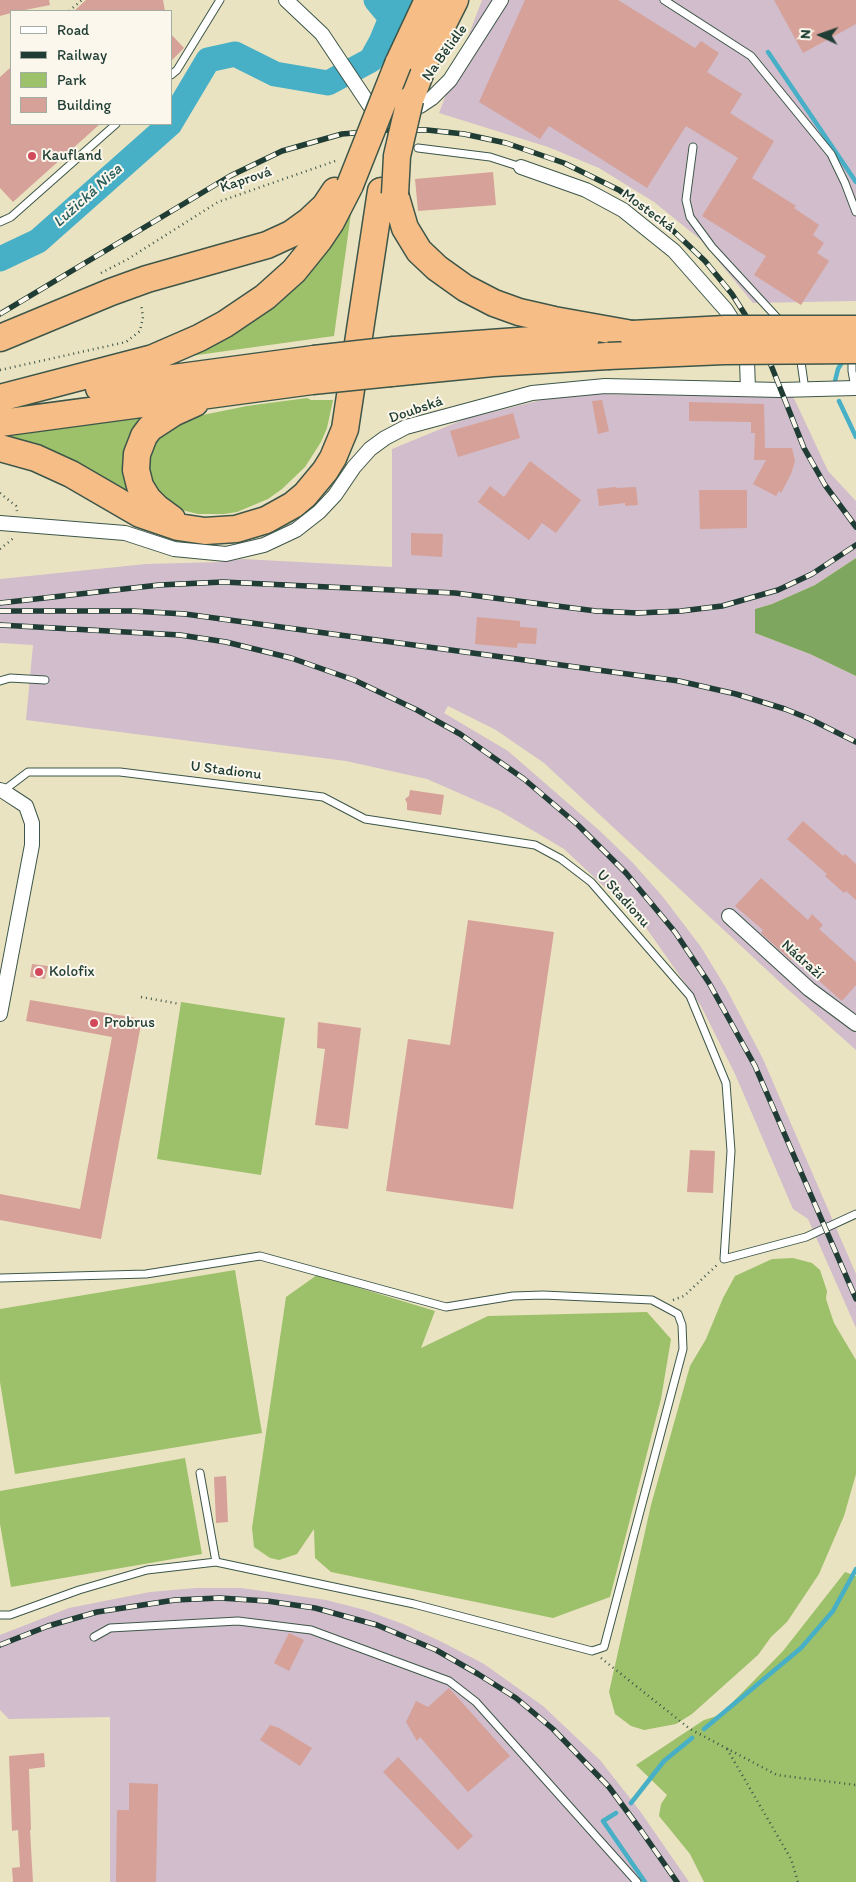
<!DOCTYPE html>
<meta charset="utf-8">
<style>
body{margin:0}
#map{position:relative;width:856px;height:1882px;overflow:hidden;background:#eae3c2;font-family:Itim,sans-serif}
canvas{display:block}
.legend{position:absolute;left:10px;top:10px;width:162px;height:115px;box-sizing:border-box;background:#fbf7ec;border:1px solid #a3ada2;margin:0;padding:6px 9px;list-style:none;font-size:15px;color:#1f3d34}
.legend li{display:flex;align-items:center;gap:10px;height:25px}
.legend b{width:25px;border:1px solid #a3ada2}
.north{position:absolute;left:796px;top:10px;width:50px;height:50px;-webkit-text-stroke:4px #fbf7ec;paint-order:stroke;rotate:273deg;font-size:14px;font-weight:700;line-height:20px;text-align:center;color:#1f3d34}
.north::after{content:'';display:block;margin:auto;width:18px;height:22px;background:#1f3d34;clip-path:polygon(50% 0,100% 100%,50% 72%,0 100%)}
</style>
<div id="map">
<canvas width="856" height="1882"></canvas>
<ul class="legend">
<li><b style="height:6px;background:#fff"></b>Road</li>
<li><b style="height:6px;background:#1f3d34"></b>Railway</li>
<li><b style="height:14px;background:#9dc06a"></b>Park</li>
<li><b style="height:14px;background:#d6a198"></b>Building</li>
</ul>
<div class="north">N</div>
</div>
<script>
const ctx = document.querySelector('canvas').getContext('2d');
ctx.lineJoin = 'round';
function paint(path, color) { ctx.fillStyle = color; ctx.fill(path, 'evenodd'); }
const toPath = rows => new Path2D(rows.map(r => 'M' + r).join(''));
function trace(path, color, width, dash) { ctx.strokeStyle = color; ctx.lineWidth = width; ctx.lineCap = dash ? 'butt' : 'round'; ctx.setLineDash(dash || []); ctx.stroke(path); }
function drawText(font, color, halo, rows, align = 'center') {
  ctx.font = font + ' Itim,sans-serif'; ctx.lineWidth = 4; ctx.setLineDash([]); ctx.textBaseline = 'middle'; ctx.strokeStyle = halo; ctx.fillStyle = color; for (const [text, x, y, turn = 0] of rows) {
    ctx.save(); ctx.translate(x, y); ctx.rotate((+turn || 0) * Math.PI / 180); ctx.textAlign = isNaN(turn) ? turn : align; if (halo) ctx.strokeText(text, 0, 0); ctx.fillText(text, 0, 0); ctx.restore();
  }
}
paint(toPath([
 [482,0,856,0,856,301,753,303,701,240,654,202,599,168,548,147,439,113],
 [598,394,772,397,792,394,828,471,856,501,856,558,815,585,772,604,755,609,755,633,810,654,856,676,856,1050,783,985,544,763,496,730,448,706,444,713,508,751,600,831,633,863,663,897,701,947,726,988,763,1059,856,1274,856,1328,808,1219,793,1209,735,1074,701,1006,642,922,564,849,500,811,427,779,346,761,26,720,33,645,0,643,0,579,146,564,221,562,243,559,392,567,392,449,465,419,545,399],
 [196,1588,241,1588,326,1600,365,1610,403,1624,442,1642,484,1664,543,1706,600,1760,640,1811,689,1882,110,1882,110,1717,9,1719,0,1710,0,1635,69,1608,150,1592]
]), '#d1bdcb');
paint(toPath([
 [352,206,334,336,183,357],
 [307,398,311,400,333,400,327,428,321,442,305,467,282,489,268,499,237,512,224,514,198,514,174,508,149,486,148,448,178,420,247,406],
 [138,416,138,420,128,438,123,453,122,473,128,492,3,437,85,423],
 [181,1002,285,1018,261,1175,157,1159],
 [793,1258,812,1263,820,1270,827,1291,826,1299,834,1323,856,1360,856,1474,844,1516,819,1574,787,1622,771,1637,758,1655,692,1714,676,1724,644,1730,631,1726,615,1714,609,1692,651,1505,690,1366,706,1339,723,1298,735,1276,772,1259],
 [235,1270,262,1433,15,1474,0,1382,0,1309],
 [317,1275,435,1311,421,1348,488,1316,647,1312,671,1339,661,1399,610,1597,553,1618,331,1572,315,1558,314,1529,297,1554,279,1560,270,1558,254,1547,252,1528,286,1297],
 [185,1458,202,1554,11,1587,0,1524,0,1491],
 [845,1572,856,1576,856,1882,704,1882,690,1854,659,1816,661,1804,667,1795,636,1765,704,1720,720,1715,783,1651]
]), '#9dc06a');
paint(toPath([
 [856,558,856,676,810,654,755,633,755,609,772,604,815,585]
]), '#7ea65e');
trace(toPath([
 [768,52,856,182],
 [835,381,838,369,844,359],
 [839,401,856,437],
 [704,1729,801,1648,833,1611,856,1569],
 [631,1803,664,1761,692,1738],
 [616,1813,603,1821,645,1882]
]), '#47afc6', 4.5);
trace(toPath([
 [391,18,405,6,409,0],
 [171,122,208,60,235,54,275,74,328,83,371,60,381,42,391,18,376,0],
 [0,259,38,241,170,124]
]), '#47afc6', 25);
paint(toPath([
 [0,0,49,0,50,5,20,11,11,11,11,13,0,16],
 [86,0,163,0,165,11,74,11],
 [525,0,618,0,695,48,701,41,719,53,707,72,742,94,730,113,774,141,752,178,796,206,794,208,819,225,813,235,824,243,817,253,829,261,801,305,754,275,766,256,702,216,738,158,686,126,647,188,549,126,540,139,479,102],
 [774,0,856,0,856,24,803,53],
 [171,34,184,48,171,61],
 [11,67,11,124,100,124,13,202,0,188,0,77],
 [493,172,496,205,418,211,415,179],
 [602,400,609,431,598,434,592,401],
 [689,402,764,404,765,448,792,448,795,461,791,474,781,493,779,491,776,496,753,484,766,460,754,460,755,433,751,433,751,422,689,421],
 [513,413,520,438,458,457,450,431],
 [530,461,581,500,556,533,542,523,529,540,478,502,490,486,504,497],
 [616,487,616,488,636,487,638,505,625,506,625,503,599,506,597,489],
 [699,490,747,490,747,528,700,529],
 [411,533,443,534,442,557,411,555],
 [477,617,520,621,520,627,537,628,536,644,518,643,517,648,475,644],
 [410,790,444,795,441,815,407,810,407,803,405,799,409,796],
 [803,821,843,856,845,854,856,864,856,900,846,891,844,893,825,876,827,874,787,839],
 [761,878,808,920,812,914,823,925,819,929,856,962,856,985,842,1001,793,958,791,960,761,933,763,930,735,906],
 [468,920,554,932,513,1209,386,1191,408,1039,450,1045],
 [32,964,48,966,45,979,30,977],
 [30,1000,142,1019,101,1239,0,1220,0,1194,80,1209,112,1037,26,1021],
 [318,1022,361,1028,348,1129,315,1125,325,1049,317,1048],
 [690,1150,715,1151,713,1193,687,1192],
 [226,1476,228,1522,216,1523,214,1477],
 [289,1633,304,1640,289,1671,274,1663],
 [449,1688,510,1756,468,1792,420,1737,417,1741,406,1722,416,1701,428,1707],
 [270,1725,279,1728,312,1748,300,1766,260,1740],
 [44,1753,45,1767,29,1769,31,1830,30,1830,33,1882,13,1882,12,1868,20,1867,18,1830,12,1831,9,1756],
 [398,1757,473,1836,458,1850,383,1772],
 [129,1783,158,1784,156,1882,116,1882,117,1810,129,1810]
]), '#d6a198');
const lane = toPath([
 [664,0,751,56,831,154,845,183,856,212],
 [171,75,177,70,220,0],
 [693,147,686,200,690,217,712,247,782,323],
 [418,148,490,157,521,167],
 [0,222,11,217,116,124],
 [852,354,852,371,855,388],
 [800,355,805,390],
 [0,681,10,678,45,680],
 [3,791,28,772,120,772,323,797,365,819,535,845,561,859,591,882,690,996,726,1083,731,1151,724,1259,806,1237,856,1214],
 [0,1278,146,1274,260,1256,446,1307,513,1296,543,1295,652,1300,678,1314,682,1325,683,1349,604,1647,592,1651,414,1604,216,1562,147,1570,79,1590,10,1615,0,1615],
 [200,1473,216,1562],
 [94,1637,110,1628,238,1621,311,1630,449,1681,476,1702,637,1882]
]);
const street = toPath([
 [286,0,322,34,372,109,384,109],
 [405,108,420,106,432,98,450,80,501,0],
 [521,167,586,190,623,210,674,251,726,310,735,324,741,340,747,361,748,389],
 [0,523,125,533,174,549,226,554,264,545,296,530,319,512,335,495,354,467,370,449,385,438,406,427,532,393,605,386,780,390,856,388],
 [0,790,3,791,26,806,32,823,32,845,0,1014],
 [729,916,809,989,856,1024]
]);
const highway = toPath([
 [398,64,428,0],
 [410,100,427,56,455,0],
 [395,194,405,228,419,251,437,268,465,288,494,303,519,312,554,320,632,334],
 [0,338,111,292,147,279,267,245,291,234,309,221,325,206,335,191],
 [394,350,587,336],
 [391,373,493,363,608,356],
 [99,388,314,359],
 [0,398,153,358,199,338,225,324,265,297,294,271,319,240,331,222,350,185],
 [0,423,312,381],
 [0,448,36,458,71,474,140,514,178,527,205,531,236,529,266,520,293,505,305,495,325,471,333,458,345,429,381,191],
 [172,519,157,508,148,499,140,486,136,470,137,454,144,436,150,428,173,413,195,403]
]);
trace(lane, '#3d5649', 9);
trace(street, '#3d5649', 16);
trace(highway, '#3d5649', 29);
trace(toPath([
 [69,11,82,0],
 [101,273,128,259,218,202,338,160],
 [0,370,126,342,140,331,143,317,141,304],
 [0,493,16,506,17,511],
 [0,549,15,537],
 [141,997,180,1004],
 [673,1300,684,1296,717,1265],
 [601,1658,690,1729,777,1775,856,1785],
 [727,1749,791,1859,798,1882]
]), '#3d5649', 2.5, [1, 4]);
trace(lane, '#fff', 7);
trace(street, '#fff', 14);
trace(highway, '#f6be86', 26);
const rail = toPath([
 [0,314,230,176,282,151,342,134,389,130,427,130,464,134,506,143,564,163,619,190,666,224,705,261,732,294,753,327,769,360,804,448,825,485,856,527],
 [0,603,159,585,223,582,455,593,596,611,638,613,681,611,722,606,778,590,812,574,856,545],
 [0,611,132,611,185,614,679,681,736,694,785,709,810,719,856,742],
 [0,625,180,635,226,642,291,658,354,680,417,710,460,734,524,779,578,825,626,873,675,932,709,983,755,1066,856,1299],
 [0,1645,48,1626,97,1612,175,1600,220,1598,267,1601,315,1608,377,1625,436,1650,478,1674,516,1698,553,1729,609,1787,640,1829,677,1882]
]);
trace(rail, '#1f3d34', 5.5);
trace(rail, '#fbf7ec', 4, [11]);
const highwayBridge = toPath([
 [350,185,398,64],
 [395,194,397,156,410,100],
 [632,334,725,329,856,329],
 [608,356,724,351,856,350],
 [314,359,394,350],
 [312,381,391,373]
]);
trace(highwayBridge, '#3d5649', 29, []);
trace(highwayBridge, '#f6be86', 26);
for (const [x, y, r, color] of [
 [32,156,5,"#d1495b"],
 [39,972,5,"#d1495b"],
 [94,1023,5,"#d1495b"]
]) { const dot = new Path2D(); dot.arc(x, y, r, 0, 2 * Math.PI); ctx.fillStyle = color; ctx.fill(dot); trace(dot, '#fbf7ec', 2); }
drawText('15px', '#1f3d34', '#fbf7ec', [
 ["Na Bělidle",445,53,-54],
 ["Kaprová",246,180,-19],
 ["Mostecká",648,211,36],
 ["Doubská",416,410,-19],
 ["U Stadionu",226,771,7],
 ["U Stadionu",623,899,48],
 ["Nádraží",802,960,42]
]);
drawText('15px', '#1f3d34', '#fbf7ec', [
 ["Kaufland",42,156],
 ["Kolofix",49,972],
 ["Probrus",104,1023]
], 'left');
drawText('italic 16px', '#2b5f60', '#fbf7ec', [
 ["Lužická Nisa",88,196,-42]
]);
</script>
